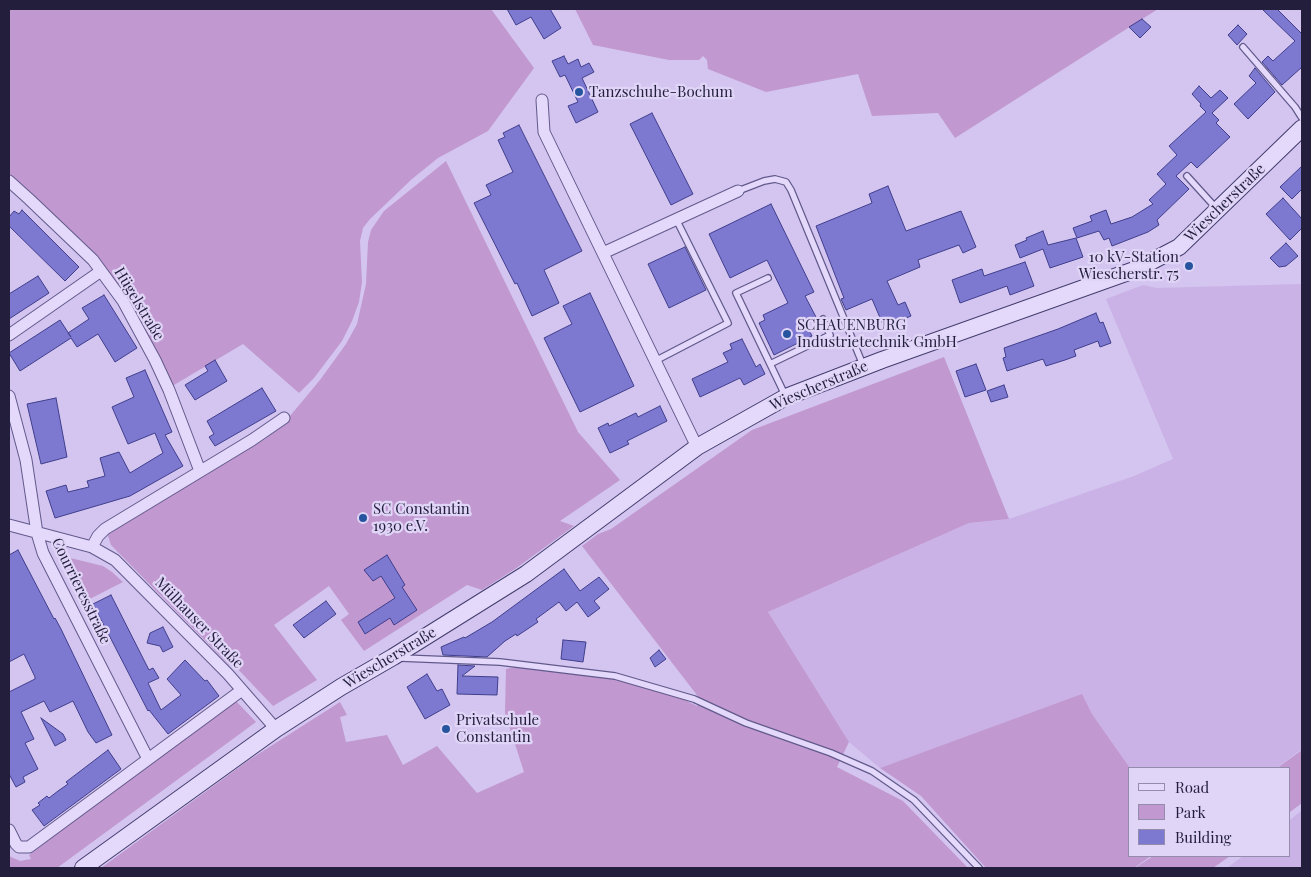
<!DOCTYPE html>
<meta charset="utf-8">
<style>
body{margin:0}
#map{position:relative;width:1311px;height:877px;overflow:hidden;background:#d3c5f0;font-family:"Playfair Display",serif}
canvas{display:block}
.frame{position:absolute;inset:0;border:10px solid #221e3c;pointer-events:none}
.legend{position:absolute;left:1128px;top:767px;width:162px;height:90px;box-sizing:border-box;background:#e0d5f7;border:1px solid #948cac;margin:0;padding:6px 9px;list-style:none;font-size:15px;color:#221e3c}
.legend li{display:flex;align-items:center;gap:10px;height:25px}
.legend b{width:25px;border:1px solid #948cac}
</style>
<div id="map">
<canvas width="1311" height="877"></canvas>
<div class="frame"></div>
<ul class="legend">
<li><b style="height:6px;background:#e4d9fa"></b>Road</li>
<li><b style="height:14px;background:#c198cf"></b>Park</li>
<li><b style="height:14px;background:#7d79d0"></b>Building</li>
</ul>
</div>
<script>
const ctx = document.querySelector('canvas').getContext('2d');
ctx.lineJoin = 'round';
function paint(path, color) { ctx.fillStyle = color; ctx.fill(path, 'evenodd'); }
const toPath = rows => new Path2D(rows.map(r => 'M' + r).join(''));
function trace(path, color, width, dash) { ctx.strokeStyle = color; ctx.lineWidth = width; ctx.lineCap = dash ? 'butt' : 'round'; ctx.setLineDash(dash || []); ctx.stroke(path); }
function drawText(font, color, halo, rows, align = 'center') {
  ctx.font = font + ' "Playfair Display",serif'; ctx.lineWidth = 4.5; ctx.setLineDash([]); ctx.textBaseline = 'middle'; ctx.strokeStyle = halo; ctx.fillStyle = color; for (const [text, x, y, turn = 0] of rows) {
    ctx.save(); ctx.translate(x, y); ctx.rotate((+turn || 0) * Math.PI / 180); ctx.textAlign = isNaN(turn) ? turn : align; if (halo) ctx.strokeText(text, 0, 0); ctx.fillText(text, 0, 0); ctx.restore();
  }
}
paint(toPath([
 [1302,284,1302,749,1276,768,1130,768,1092,714,1082,695,880,768,849,742,768,612,969,523,1009,519,1134,476,1173,459,1106,299,1143,285,1157,288],
 [1302,810,1302,868,1227,868,1243,856,1290,856,1290,820]
]), '#cab2e6');
paint(toPath([
 [9,9,491,9,534,68,488,131,438,158,412,179,370,219,363,228,360,241,362,282,359,302,352,321,342,341,314,378,299,393,243,344,174,385,172,384,125,297,9,178],
 [575,9,1158,9,955,138,938,113,872,116,858,74,766,92,708,69,707,60,703,56,699,60,669,60,593,45],
 [446,161,578,432,620,480,560,521,574,526,515,569,482,590,467,585,364,651,341,620,349,614,329,586,274,625,317,680,273,706,232,663,229,665,111,545,108,536,109,532,164,498,265,439,285,422,320,380,346,344,357,324,366,284,368,242,371,230,384,211],
 [944,357,1009,519,969,523,768,612,849,742,837,767,903,801,968,868,101,868,249,760,340,702,347,715,340,717,346,742,387,735,403,765,437,746,477,793,524,772,505,713,506,669,515,667,615,679,685,700,697,706,700,699,582,546,598,534,611,529,752,430],
 [58,555,103,566,112,572,123,582,82,603],
 [1082,694,1092,714,1130,768,1130,856,1151,856,1134,868,986,868,921,796,880,768],
 [236,701,256,722,57,868,9,868,9,856,20,861,31,859,29,855,104,797],
 [1302,750,1302,803,1290,812,1290,768,1277,768],
 [1153,856,1230,856,1213,868,1135,868]
]), '#c198cf');
const building = toPath([
 [507,9,550,9,561,28,544,39,531,17,516,25,507,9],
 [1262,9,1277,9,1302,34,1302,67,1282,85,1262,62,1268,56,1273,61,1295,41,1262,9],
 [1142,19,1151,27,1140,38,1129,27,1142,19],
 [1238,25,1247,34,1237,45,1228,35,1238,25],
 [564,56,568,64,578,59,581,67,589,63,594,72,582,78,598,112,576,123,568,106,578,102,565,75,560,77,552,61,564,56],
 [1255,68,1275,92,1248,119,1234,104,1256,83,1249,76,1255,68],
 [1199,86,1211,98,1220,90,1228,98,1212,113,1219,120,1216,123,1230,137,1197,168,1191,162,1176,176,1189,189,1157,220,1159,225,1148,232,1112,246,1109,238,1104,240,1099,231,1077,238,1073,228,1092,221,1090,216,1106,210,1111,224,1132,217,1153,204,1149,200,1166,184,1157,174,1177,155,1169,146,1206,112,1200,106,1201,104,1192,94,1199,86],
 [652,113,693,194,671,205,630,124,652,113],
 [519,125,582,251,544,270,559,303,532,316,517,283,515,284,474,203,491,195,486,185,513,172,498,140,505,137,503,133,519,125],
 [1302,166,1302,189,1292,199,1280,187,1302,166],
 [888,186,906,231,961,211,976,247,963,253,959,245,918,260,920,267,887,281,898,305,905,302,911,316,884,327,872,299,846,310,841,299,844,298,816,226,872,203,869,194,888,186],
 [1283,198,1302,219,1302,228,1290,240,1266,214,1283,198],
 [771,204,814,292,805,296,816,317,805,322,812,336,774,355,759,323,765,320,763,315,788,303,767,260,730,278,709,234,771,204],
 [22,210,79,267,65,281,9,226,9,217,14,211,19,214,22,210],
 [1043,231,1048,245,1076,238,1083,257,1050,268,1043,249,1020,258,1015,245,1027,240,1026,238,1043,231],
 [1286,243,1298,256,1286,266,1279,267,1270,258,1286,243],
 [685,247,706,290,669,308,648,264,685,247],
 [1025,262,1034,286,1010,295,1007,286,960,303,952,280,982,269,984,276,1025,262],
 [38,276,49,293,9,319,9,294,38,276],
 [590,293,634,386,580,412,544,338,572,324,563,306,590,293],
 [104,295,137,348,115,362,98,334,77,347,71,338,20,371,9,353,60,320,71,337,68,333,89,319,82,308,104,295],
 [1096,313,1100,323,1103,322,1111,343,1100,347,1098,341,1074,350,1076,356,1065,360,1046,366,1043,359,1007,371,1003,358,1006,357,1004,348,1058,329,1096,313],
 [742,339,756,367,760,364,765,374,744,385,740,378,700,397,692,379,728,362,723,353,732,349,730,344,742,339],
 [215,360,227,381,195,400,185,385,208,371,205,366,215,360],
 [976,364,986,390,965,397,956,371,976,364],
 [145,370,172,432,165,435,183,466,130,496,55,518,46,491,66,485,68,492,89,487,87,481,105,476,100,458,119,452,130,473,163,453,155,433,128,444,112,407,134,397,126,378,145,370],
 [1004,385,1008,397,991,402,987,391,1004,385],
 [262,388,276,411,215,446,209,437,214,434,207,421,262,388],
 [56,398,67,457,41,464,27,404,56,398],
 [660,406,667,421,627,441,629,444,610,453,598,428,608,423,609,426,636,413,638,417,660,406],
 [18,550,54,619,55,618,61,629,112,735,96,743,88,732,73,701,50,712,44,701,21,712,34,739,25,743,38,769,23,777,25,782,16,787,9,774,9,692,35,679,35,677,24,654,9,662,9,555,18,550],
 [387,555,405,585,402,587,417,610,394,625,390,618,365,634,358,622,395,598,381,576,373,581,364,570,387,555],
 [564,569,580,591,599,577,609,589,594,601,600,608,588,617,577,602,566,611,559,602,536,619,538,622,517,636,516,634,505,641,487,657,443,655,441,647,464,637,465,638,492,622,564,569],
 [111,595,149,670,153,668,159,678,148,683,161,710,181,695,167,679,185,660,205,681,207,680,219,696,168,734,149,710,148,711,93,604,111,595],
 [326,601,336,614,304,638,293,625,326,601],
 [163,627,173,647,163,652,160,646,147,643,150,633,163,627],
 [563,640,586,642,583,662,561,659,563,640],
 [659,650,666,659,655,667,650,658,659,650],
 [458,665,475,666,462,676,498,677,497,695,457,694,458,665],
 [427,674,437,691,442,689,450,705,425,719,407,687,427,674],
 [41,718,63,734,66,740,55,746,41,718],
 [108,750,121,769,44,826,32,810,40,805,38,803,47,796,49,798,58,791,68,784,66,782,108,750]
]);
paint(building, '#7d79d0');
trace(building, '#403e8c', 1);
const lane = toPath([
 [1243,47,1295,107,1302,118],
 [1187,176,1216,208],
 [738,191,764,181,775,179,786,182,791,190,863,365],
 [768,278,736,293,785,395],
 [655,361,728,323,676,219],
 [770,364,830,335,823,319],
 [401,658,500,662,615,676,694,699,746,723,831,753,872,771,914,800,979,868]
]);
const street = toPath([
 [542,100,544,132,697,447],
 [9,181,29,199,93,260,123,301,155,360,169,390,200,471],
 [603,253,738,191],
 [9,335,101,271],
 [9,396,26,460,37,533,43,553,148,759],
 [9,525,92,547,115,560,228,674,276,729],
 [92,547,98,536,105,529,252,440,284,418],
 [9,830,16,844,19,847,29,847,242,690]
]);
const secondary = toPath([
 [83,868,276,729,341,687,393,657,526,574,697,447,786,397,882,360,1137,269,1179,247,1302,128]
]);
trace(lane, '#625a8c', 8);
trace(street, '#625a8c', 13);
trace(secondary, '#433d6e', 18);
trace(lane, '#e4d9fa', 5.5);
trace(street, '#e4d9fa', 11);
trace(secondary, '#e4d9fa', 16);
for (const [x, y, r, color] of [
 [579,92,5,"#27549e"],
 [1189,266,5,"#27549e"],
 [787,334,5,"#27549e"],
 [363,518,5,"#27549e"],
 [446,729,5,"#27549e"]
]) { const dot = new Path2D(); dot.arc(x, y, r, 0, 2 * Math.PI); ctx.fillStyle = color; ctx.fill(dot); trace(dot, '#e0d5f7', 2); }
drawText('15px', '#221e3c', '#e0d5f7', [
 ["Tanzschuhe-Bochum",589,92],
 ["10 kV-Station",1179,257,"right"],
 ["Wiescherstr. 75",1179,274,"right"],
 ["SCHAUENBURG",797,325],
 ["Industrietechnik GmbH",797,342],
 ["SC Constantin",373,509],
 ["1930 e.V.",373,526],
 ["Privatschule",456,720],
 ["Constantin",456,737]
], 'left');
drawText('15px', '#221e3c', '#e0d5f7', [
 ["Wiescherstraße",1225,203,-44],
 ["Hügelstraße",139,304,59],
 ["Wiescherstraße",819,386,-23],
 ["Courrieresstraße",81,591,64],
 ["Mülhauser Straße",199,623,46],
 ["Wiescherstraße",390,658,-31]
]);
</script>
